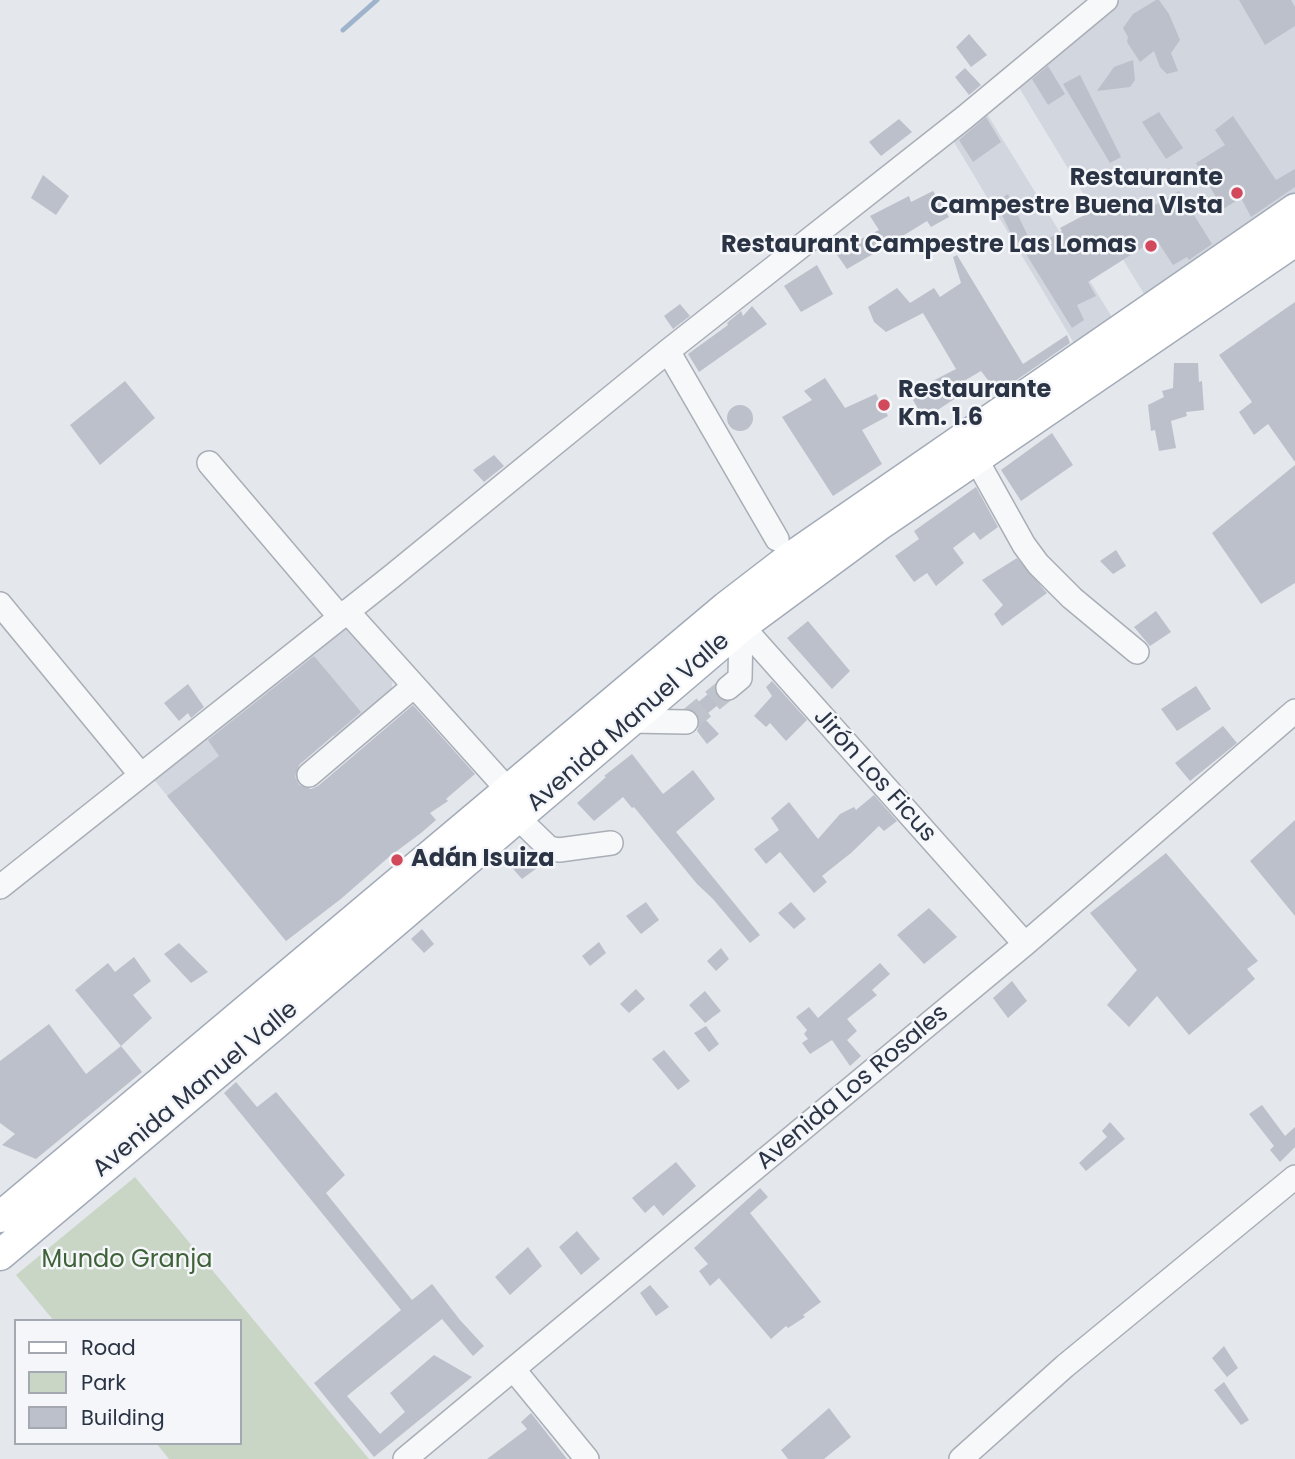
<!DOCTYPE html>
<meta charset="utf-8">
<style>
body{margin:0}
#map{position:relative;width:1295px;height:1459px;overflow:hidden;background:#e4e7ec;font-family:Poppins,sans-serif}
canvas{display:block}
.legend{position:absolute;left:14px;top:1319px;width:228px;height:126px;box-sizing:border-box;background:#f4f6f9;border:2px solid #a4a8b1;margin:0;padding:9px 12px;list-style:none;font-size:21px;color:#2b3445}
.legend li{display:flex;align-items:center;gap:14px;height:35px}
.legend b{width:35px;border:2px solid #a4a8b1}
</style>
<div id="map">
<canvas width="1295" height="1459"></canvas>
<ul class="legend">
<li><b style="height:9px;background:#fff"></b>Road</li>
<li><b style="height:19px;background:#c9d6c5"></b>Park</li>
<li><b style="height:19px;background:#bbc0ca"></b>Building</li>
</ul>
</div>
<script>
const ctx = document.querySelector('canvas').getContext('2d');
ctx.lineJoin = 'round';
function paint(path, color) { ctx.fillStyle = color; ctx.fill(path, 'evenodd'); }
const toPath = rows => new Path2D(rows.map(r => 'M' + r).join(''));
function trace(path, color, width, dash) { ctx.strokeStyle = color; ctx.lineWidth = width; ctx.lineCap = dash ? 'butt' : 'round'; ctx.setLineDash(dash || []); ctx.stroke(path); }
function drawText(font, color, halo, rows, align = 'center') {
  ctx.font = font + ' Poppins,sans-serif'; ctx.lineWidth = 5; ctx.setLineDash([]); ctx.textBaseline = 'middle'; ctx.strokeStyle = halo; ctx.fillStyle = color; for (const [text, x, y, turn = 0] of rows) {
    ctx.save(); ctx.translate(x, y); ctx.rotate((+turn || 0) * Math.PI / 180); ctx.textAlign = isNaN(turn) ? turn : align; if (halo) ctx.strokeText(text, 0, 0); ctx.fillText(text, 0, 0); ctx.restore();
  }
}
paint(toPath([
 [1118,0,1295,0,1295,195,1147,299,1015,81],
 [984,109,1115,322,1077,348,951,137],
 [341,622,393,677,391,695,336,739,306,703,264,736,303,784,269,814,342,898,286,941,151,776]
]), '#d2d6de');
paint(toPath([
 [135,1177,369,1459,169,1459,156,1443,240,1443,240,1321,54,1321,16,1275]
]), '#c9d6c5');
trace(toPath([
 [343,30,377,0]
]), '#9fb4cc', 5);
paint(toPath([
 [1156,0,1159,0,1169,14,1180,40,1171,53,1178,71,1167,74,1160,67,1154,51,1140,62,1127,42,1128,37,1123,28,1133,14],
 [1239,0,1291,0,1295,7,1295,26,1265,45],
 [969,34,987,55,971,67,956,47],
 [1133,60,1135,80,1130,87,1097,91,1114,67],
 [1048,66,1065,94,1048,105,1032,79],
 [965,68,981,85,969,95,955,77],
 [1080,75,1121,157,1110,163,1063,84],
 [1159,112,1183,148,1166,159,1142,122],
 [1233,116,1276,180,1295,169,1295,187,1251,217,1241,198,1223,209,1196,163,1225,145,1215,130],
 [986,117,1001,142,973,162,959,140],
 [899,119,912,132,881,156,869,142],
 [43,175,69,196,56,215,31,198],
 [933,191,949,217,931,227,927,221,888,245,882,235,873,254,847,269,835,252,879,230,870,216,909,196,911,202],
 [1179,191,1212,244,1189,260,1187,257,1173,265,1156,239,1088,282,1096,296,1077,305,1084,320,1072,328,1013,233,1011,234,996,202,1008,194,1033,247,1062,231,1060,228,1105,204,1108,210,1127,199,1136,216],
 [957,255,1023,364,1067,335,1070,343,998,393,981,371,957,385,962,394,924,419,909,393,956,369,923,313,886,332,874,322,868,307,897,288,910,303,934,288,940,297,961,283,953,257],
 [817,265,833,294,801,312,784,286],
 [1295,302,1295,462,1268,424,1254,435,1239,412,1252,402,1219,355],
 [680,304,690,316,673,329,664,316],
 [752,306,767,324,699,372,688,354,728,325,727,323,741,311,743,316],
 [1174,363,1198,363,1199,382,1202,381,1204,410,1186,412,1187,416,1171,421,1176,448,1159,451,1155,430,1151,431,1148,405,1164,397,1162,391,1173,388],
 [825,378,845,408,876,394,888,416,862,430,882,464,833,496,782,417,812,400,804,391],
 [125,381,155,418,100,465,70,425],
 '727 418a13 13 0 1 1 26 0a13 13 0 1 1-26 0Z',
 [1052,433,1073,465,1021,501,1001,470],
 [494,455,504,466,484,482,473,470],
 [1295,465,1295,583,1261,604,1212,533],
 [976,487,998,527,980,540,974,532,953,548,964,563,936,586,927,573,914,582,895,556,919,539,914,531],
 [1116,550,1126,566,1113,574,1100,561],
 [1017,558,1047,593,1002,626,994,614,1003,605,982,580],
 [1156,611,1171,632,1150,646,1134,627],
 [808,621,850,671,832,689,787,638],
 [314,656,361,712,299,765,295,777,299,785,311,789,318,786,413,705,475,774,446,799,448,801,430,813,436,820,421,833,390,856,342,898,286,941,167,796,219,756,208,740],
 [772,681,807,720,786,741,770,723,766,727,754,716,772,696,766,687],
 [188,684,204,707,191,718,188,713,179,721,164,703],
 [1196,686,1211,709,1177,731,1161,709],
 [714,689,717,696,723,701,703,717,719,734,707,744,697,731,700,723,698,716,690,709],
 [1223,726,1237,743,1190,781,1175,763],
 [632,754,663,794,693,770,715,799,676,832,760,935,750,943,713,899,697,884,634,807,632,808,623,797,594,821,577,803,606,777,604,776],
 [874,795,897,821,884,831,879,826,851,853,822,876,827,882,814,893,780,852,766,864,754,849,779,830,771,818,789,802,818,839,840,814,854,807,856,810],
 [1295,820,1295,916,1250,861],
 [523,849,537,868,522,879,507,862],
 [1166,853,1258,961,1247,969,1255,979,1189,1035,1157,996,1129,1027,1107,1005,1137,970,1090,913],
 [646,902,659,920,641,934,626,916],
 [791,902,806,919,794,929,778,913],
 [929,908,957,937,924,964,897,935],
 [422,929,434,944,424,953,411,939],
 [599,942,606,953,590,966,582,956],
 [179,943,208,972,191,983,164,954],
 [721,948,729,959,716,971,707,961],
 [134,957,151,981,133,995,152,1018,121,1046,75,990,108,963,115,972],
 [880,963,890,974,872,990,877,995,847,1019,857,1031,847,1040,861,1056,850,1066,832,1040,810,1054,802,1043,808,1039,804,1034,807,1030,796,1017,809,1007,818,1018],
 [1012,981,1027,1001,1008,1018,993,998],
 [636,989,645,999,629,1013,620,1004],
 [705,991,721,1011,705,1023,689,1005],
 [49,1024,86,1074,121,1046,142,1072,36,1159,2,1145,15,1134,0,1123,0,1061],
 [706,1026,719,1044,709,1052,694,1033],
 [664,1050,690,1081,678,1090,652,1059],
 [236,1082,257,1107,276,1092,345,1175,326,1193,412,1300,432,1284,460,1320,484,1346,473,1356,442,1319,347,1396,380,1434,405,1412,390,1393,434,1355,472,1377,374,1457,314,1383,401,1310,224,1093],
 [1262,1105,1285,1136,1295,1127,1295,1147,1280,1162,1270,1150,1274,1146,1249,1114],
 [1110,1122,1125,1139,1086,1171,1079,1163,1107,1137,1102,1131],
 [676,1162,696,1186,663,1216,654,1205,645,1213,632,1198],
 [760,1188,768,1197,750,1213,821,1302,803,1315,805,1317,788,1328,786,1326,771,1339,719,1278,710,1286,699,1271,708,1264,694,1248],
 [577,1231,600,1259,581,1275,559,1247],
 [528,1247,542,1266,510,1295,495,1277],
 [650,1285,669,1307,656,1316,640,1293],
 [1224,1346,1238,1368,1227,1377,1212,1358],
 [1224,1382,1249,1420,1241,1425,1214,1390],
 [829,1408,851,1437,824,1459,788,1459,781,1450],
 [531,1413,567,1459,487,1459,527,1429,521,1422]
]), '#bbc0ca');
trace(toPath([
 [686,722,728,688]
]), '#bfc3cb', 23, [23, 11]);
const minor = toPath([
 [668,351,777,539],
 [976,459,1024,545,1038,564,1072,598,1137,652],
 [209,463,340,617],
 [0,604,141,775],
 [347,611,508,790],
 [732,615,1025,944],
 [728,688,740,678,741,627],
 [631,721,686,722],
 [309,775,414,686],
 [518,818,549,848,559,850,611,843],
 [0,887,391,577,668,351,965,117,1106,0],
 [514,1370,587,1459],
 [405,1459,1025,944,1295,711],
 [961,1459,1065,1366,1295,1177]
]);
const major = toPath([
 [0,1217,726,607,791,557,1295,209],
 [0,1255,274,1025,741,627,882,523,1295,241]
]);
trace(minor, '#a9aeb7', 26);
trace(major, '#a3abb8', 33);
trace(minor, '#f7f8fa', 23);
trace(major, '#fff', 30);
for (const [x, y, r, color] of [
 [1237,193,7,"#d1495b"],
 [1151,246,7,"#d1495b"],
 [884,405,7,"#d1495b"],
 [397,860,7,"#d1495b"]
]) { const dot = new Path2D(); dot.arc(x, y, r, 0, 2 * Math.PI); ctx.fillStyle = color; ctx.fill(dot); trace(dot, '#f4f6f9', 2.5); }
drawText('bold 24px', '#2b3445', '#f4f6f9', [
 ["Restaurante",1223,179],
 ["Campestre Buena VIsta",1223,207],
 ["Restaurant Campestre Las Lomas",1137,246],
 ["Restaurante",898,391,"left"],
 ["Km. 1.6",898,419,"left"],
 ["Adán Isuiza",411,860,"left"]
], 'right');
drawText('24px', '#2b3445', '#f4f6f9', [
 ["Avenida Manuel Valle",629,723,-41],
 ["Jirón Los Ficus",874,776,48],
 ["Avenida Los Rosales",853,1088,-40],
 ["Avenida Manuel Valle",196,1090,-40]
]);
drawText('24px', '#3f6138', '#f4f6f9', [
 ["Mundo Granja",127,1261]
]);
</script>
